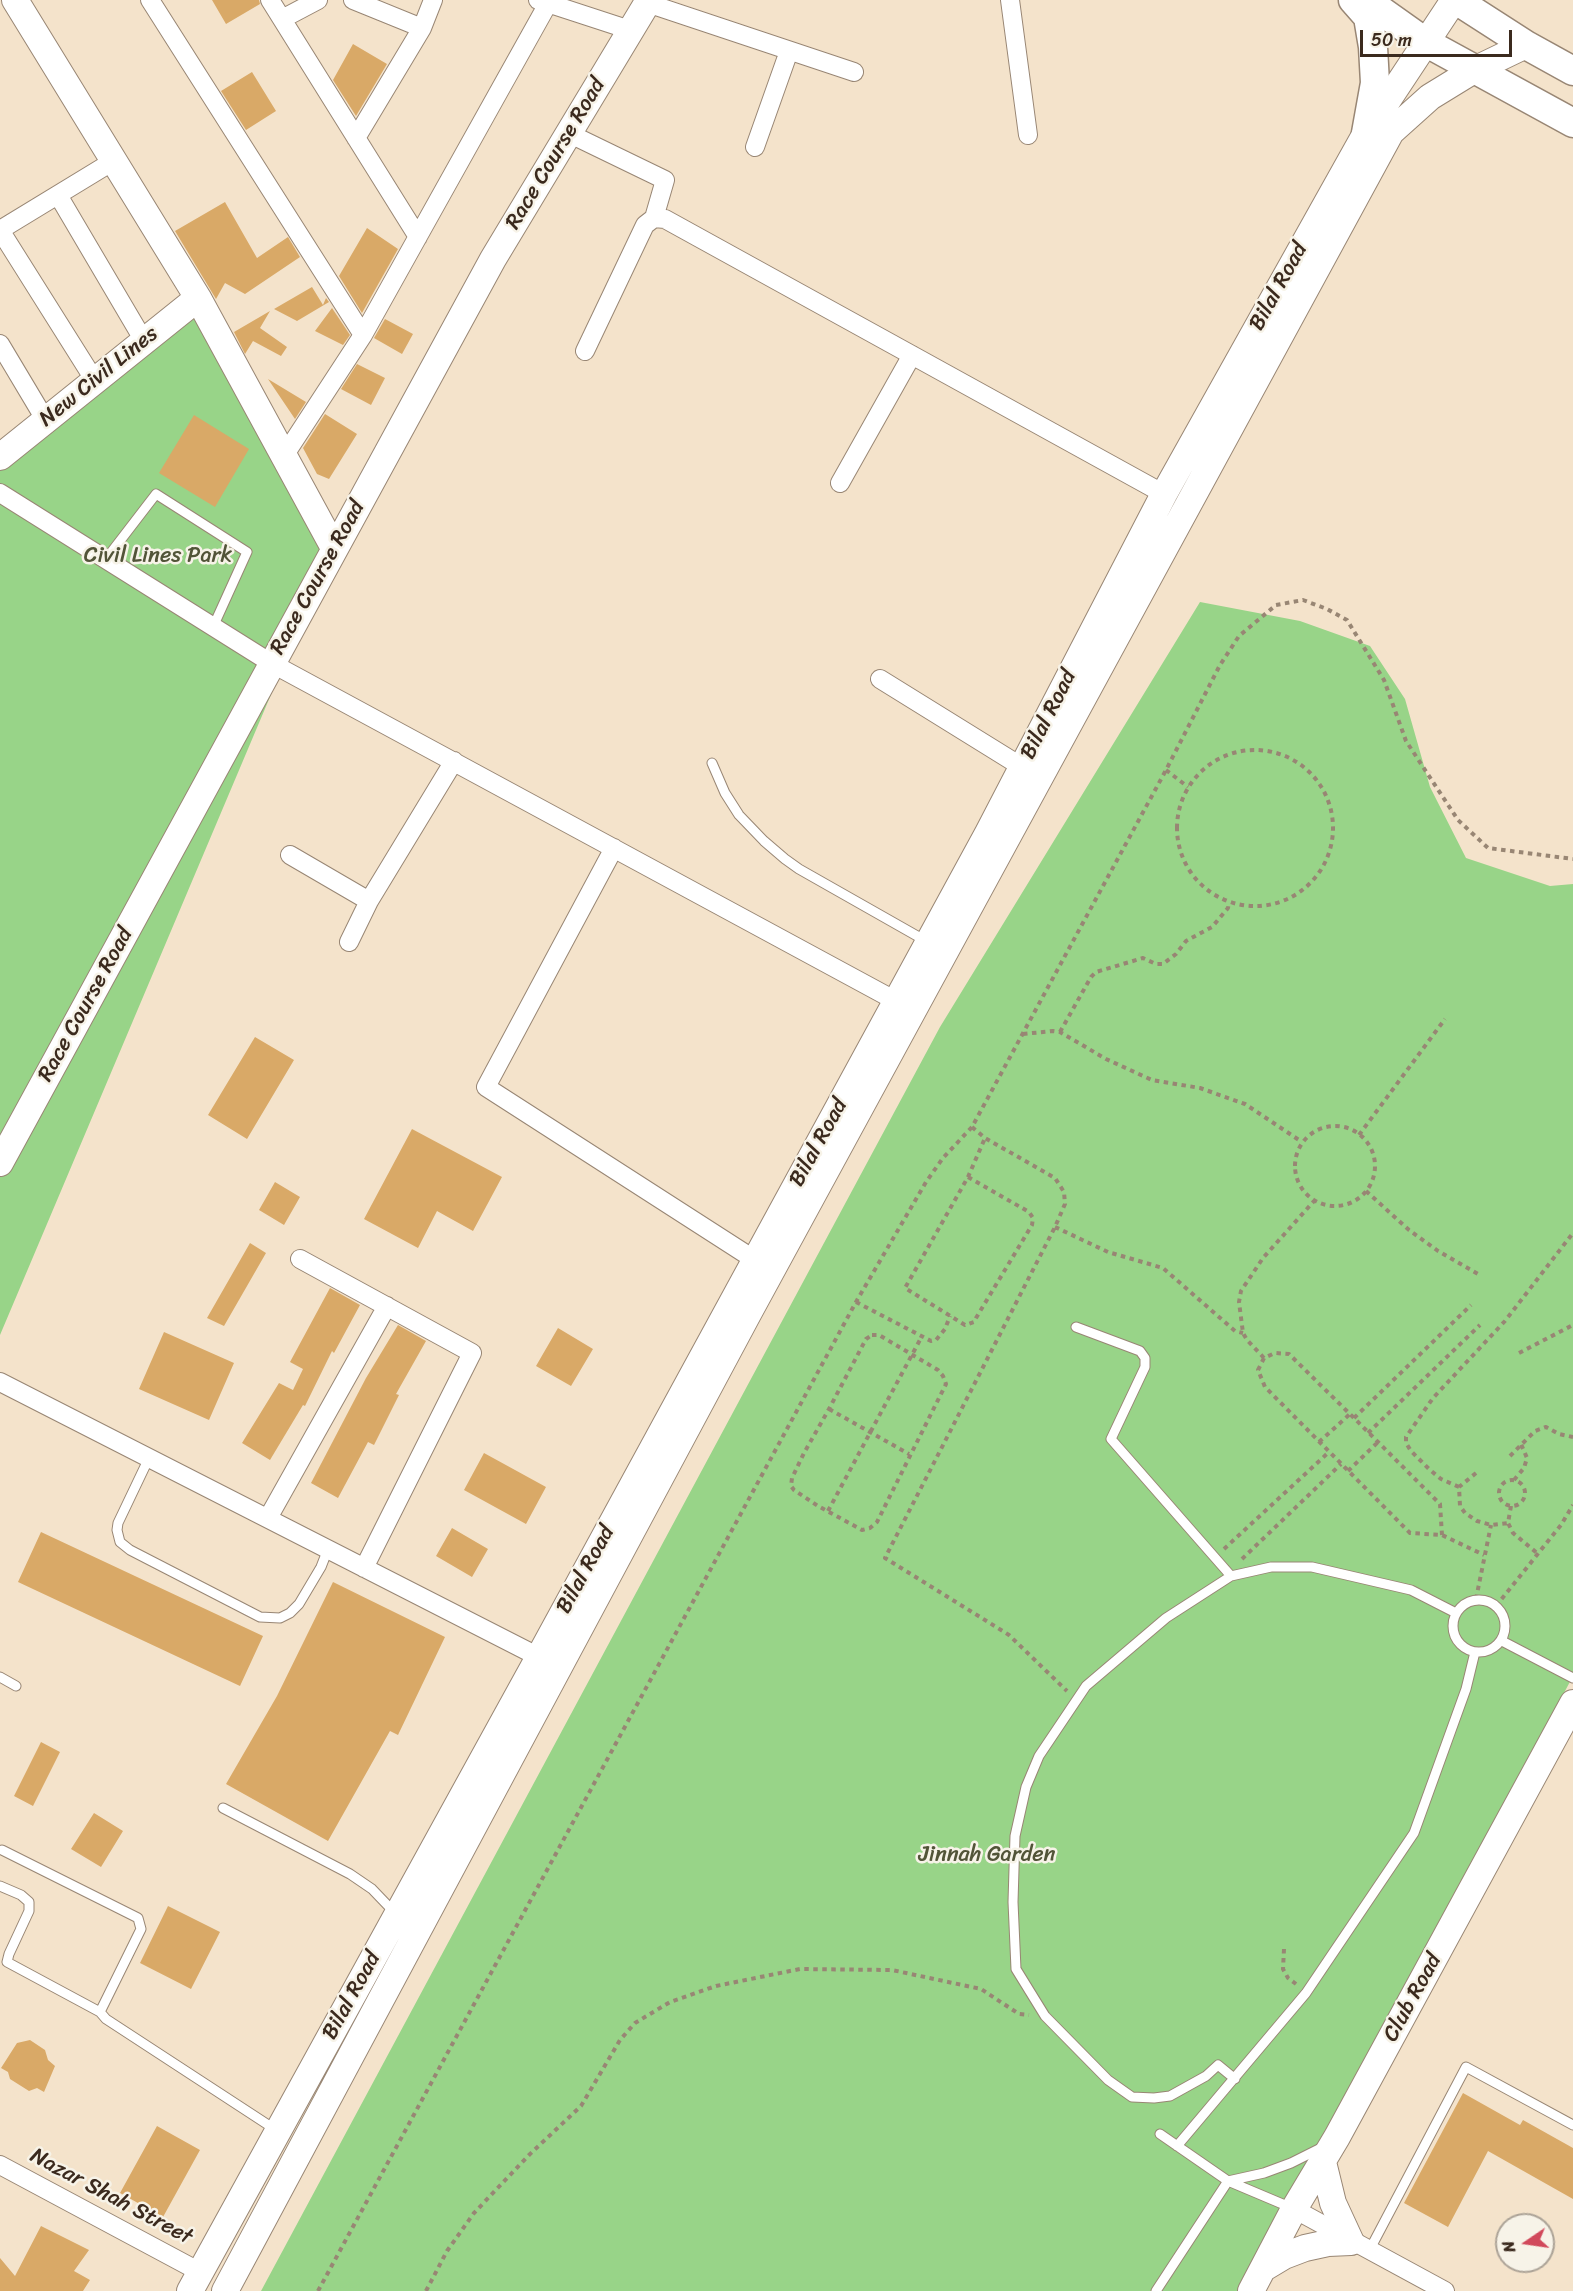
<!DOCTYPE html>
<style>
body{margin:0}
#map{position:relative;width:1573px;height:2291px;overflow:hidden;background:#f4e3cb;font-family:Sriracha,sans-serif}
canvas{display:block}
.north{position:absolute;left:1495px;top:2213px;width:60px;height:60px;box-sizing:border-box;background:#f7f3e8;border:2px solid #aca397;border-radius:50%;rotate:257deg;font-size:16px;font-weight:700;line-height:24px;text-align:center;color:#3b2a1e}
.north::after{content:'';display:block;margin:auto;width:21px;height:27px;background:#d1495b;clip-path:polygon(50% 0,100% 100%,50% 72%,0 100%)}
.scale{position:absolute;left:1360px;top:30px;width:152px;height:27px;box-sizing:border-box;border:3px solid #3b2a1e;border-top:0;padding-left:8px;font-size:18px;line-height:21px;white-space:nowrap;color:#3b2a1e;-webkit-text-stroke:4px #f7f3e8;paint-order:stroke}
</style>
<div id="map">
<canvas width="1573" height="2291"></canvas>
<div class="north">N</div>
<div class="scale">50 m</div>
</div>
<script>
const ctx = document.querySelector('canvas').getContext('2d');
ctx.lineJoin = 'round';
function paint(path, color) { ctx.fillStyle = color; ctx.fill(path, 'evenodd'); }
const toPath = rows => new Path2D(rows.map(r => 'M' + r).join(''));
function trace(path, color, width, dash) { ctx.strokeStyle = color; ctx.lineWidth = width; ctx.lineCap = dash ? 'butt' : 'round'; ctx.setLineDash(dash || []); ctx.stroke(path); }
function drawText(font, color, halo, rows, align = 'center') {
  ctx.font = font + ' Sriracha,sans-serif'; ctx.lineWidth = 5; ctx.setLineDash([]); ctx.textBaseline = 'middle'; ctx.strokeStyle = halo; ctx.fillStyle = color; for (const [text, x, y, turn = 0] of rows) {
    ctx.save(); ctx.translate(x, y); ctx.rotate((+turn || 0) * Math.PI / 180); ctx.textAlign = isNaN(turn) ? turn : align; if (halo) ctx.strokeText(text, 0, 0); ctx.fillText(text, 0, 0); ctx.restore();
  }
}
paint(toPath([
 [198,298,333,548,0,1335,0,447],
 [1200,602,1300,621,1370,646,1405,699,1430,787,1466,858,1550,886,1573,884,1573,1676,1246,2291,261,2291,940,1027]
]), '#98d488');
paint(toPath([
 [212,0,259,0,260,4,226,24],
 [353,44,387,64,356,116,333,80],
 [252,72,276,111,246,130,221,91],
 [225,202,257,258,288,237,300,257,245,294,225,283,216,299,175,231],
 [367,228,398,249,362,313,339,276],
 [312,287,323,305,326,298,329,302,297,321,274,309],
 [332,308,350,335,343,345,315,331],
 [270,311,260,328,287,347,281,356,253,341,245,354,234,332],
 [385,319,413,334,402,354,374,338],
 [357,364,385,378,371,405,341,389],
 [268,379,306,402,295,419],
 [325,414,357,434,329,479,317,474,303,448],
 [194,415,249,449,215,507,159,473],
 [255,1037,294,1060,247,1139,208,1115],
 [412,1129,502,1177,473,1231,437,1211,418,1248,364,1219],
 [275,1182,300,1197,284,1225,259,1210],
 [250,1243,266,1253,224,1326,207,1318],
 [330,1288,360,1305,334,1353,332,1351,305,1406,303,1405,270,1460,242,1443,279,1383,293,1390,303,1369,290,1362],
 [398,1325,426,1341,396,1394,399,1395,374,1445,368,1442,338,1498,311,1483,366,1378],
 [558,1328,593,1349,571,1386,536,1366],
 [164,1332,234,1363,209,1420,139,1389],
 [484,1453,546,1487,526,1524,464,1490],
 [452,1528,488,1549,472,1577,436,1556],
 [41,1532,263,1636,240,1686,18,1582],
 [333,1582,445,1637,398,1735,390,1731,328,1841,226,1784,277,1696],
 [41,1742,60,1752,33,1806,14,1796],
 [94,1813,123,1831,101,1867,71,1849],
 [168,1906,220,1932,191,1989,140,1963],
 [30,2040,45,2050,48,2060,55,2066,44,2092,37,2088,29,2091,10,2079,8,2072,1,2068,17,2043],
 [1463,2093,1520,2125,1523,2120,1573,2148,1573,2199,1488,2151,1448,2227,1404,2203],
 [157,2126,200,2150,163,2217,120,2193],
 [41,2226,89,2250,74,2271,90,2280,83,2291,0,2291,0,2258,15,2276]
]), '#d9a967');
const lane = toPath([
 [106,559,156,494,247,552,213,627],
 [712,763,725,793,739,815,764,841,785,859,799,869,926,941],
 [1076,1327,1140,1351,1145,1358,1145,1367,1111,1439,1231,1576],
 [149,1458,118,1523,117,1530,120,1542,130,1550,260,1617,280,1618,290,1613,299,1604,321,1567,328,1549],
 '1453 1626a26 26 0 1 1 52 0a26 26 0 1 1-52 0Z',
 [1502,1641,1573,1678],
 [0,1677,16,1686],
 [223,1808,350,1874,372,1889,395,1913],
 [2,1850,138,1918,141,1929,100,2012,106,2019,276,2130],
 [0,1886,21,1895,29,1902,29,1911,9,1954,7,1962,100,2012],
 [1235,2079,1218,2065,1206,2076,1170,2096,1154,2098,1132,2097,1108,2080,1045,2016,1016,1969,1013,1902,1015,1836,1026,1787,1039,1756,1086,1686,1166,1618,1231,1576,1271,1567,1312,1567,1411,1590,1456,1613],
 [1160,2134,1228,2181,1292,2208],
 [1177,2146,1306,1993,1414,1833,1466,1689,1475,1652],
 [1369,2251,1466,2067,1573,2125],
 [1156,2291,1228,2181,1264,2173,1291,2163,1323,2147]
]);
const street = toPath([
 [150,0,363,335],
 [270,0,418,237],
 [353,0,422,28,433,0],
 [538,0,630,30],
 [1010,0,1028,135],
 [647,3,854,72],
 [282,19,318,0],
 [568,133,665,180,654,218,645,225,585,351],
 [356,138,422,28],
 [755,147,789,51],
 [58,195,144,341],
 [654,218,665,219,1164,494],
 [0,230,95,381],
 [0,230,115,160],
 [0,344,46,421],
 [284,456,363,335,550,0],
 [840,483,912,355],
 [0,493,271,663,896,1001],
 [880,679,1022,767],
 [614,848,486,1087,755,1260],
 [290,855,369,901],
 [349,942,369,901,454,761],
 [300,1259,472,1353,364,1568],
 [0,1382,539,1657],
 [268,1518,387,1306],
 [0,2165,200,2272],
 [1294,2209,1445,2291]
]);
const secondary = toPath([
 [15,0,198,298,334,548],
 [0,457,198,298],
 [0,1163,493,259,649,0],
 [1264,2268,1284,2256,1305,2248,1328,2243,1351,2242,1333,2203,1323,2162],
 [190,2291,539,1657,988,833,1164,494,1366,133,1454,0],
 [225,2291,748,1314,1391,132,1430,97,1474,70,1526,45],
 [1251,2291,1294,2209,1337,2137,1573,1703]
]);
const primary = toPath([
 [1353,0,1368,17,1373,47,1375,83,1366,133],
 [1366,0,1425,42,1573,123],
 [1456,0,1526,45,1573,71]
]);
trace(lane, '#988674', 11);
trace(street, '#988674', 20);
trace(secondary, '#988674', 28);
trace(primary, '#988674', 31);
trace(toPath([
 '1177 828a78 78 0 1 1 156 0a78 78 0 1 1-156 0Z',
 [1166,770,1188,787],
 [1060,1032,1091,977,1096,972,1143,958,1156,964,1163,964,1176,954,1186,941,1212,927,1228,908,1229,902],
 [1023,1034,1053,1031,1060,1032,1106,1059,1152,1080,1200,1088,1245,1104,1302,1142],
 '1295 1166a40 40 0 1 1 80 0a40 40 0 1 1-80 0Z',
 [972,1127,985,1138,1055,1178,1064,1192,1065,1204,1055,1227,885,1558,1009,1635,1067,1691],
 [1359,1135,1445,1019],
 [968,1177,1029,1212,1033,1218,1032,1225,976,1318,974,1322,965,1325,905,1288,968,1177,985,1138],
 [1366,1191,1409,1230,1438,1251,1478,1274],
 [1055,1227,1108,1252,1163,1268,1235,1331,1243,1333],
 [856,1302,931,1341,936,1340,945,1329,950,1316],
 [872,1335,879,1335,938,1370,943,1376,946,1384,877,1522,870,1528,862,1530,818,1506,794,1490,791,1486,792,1478,804,1453,829,1409,866,1339,872,1335],
 [1519,1353,1573,1325],
 [1264,1358,1247,1340,1243,1333,1239,1302,1241,1291,1263,1258,1314,1201],
 [829,1409,909,1454],
 [1354,1418,1471,1305],
 [1368,1433,1480,1325],
 [1319,1442,1350,1414],
 [1510,1456,1535,1431,1546,1427,1559,1434,1573,1437],
 [1348,1471,1378,1442],
 [1476,1473,1459,1487,1460,1506,1465,1513,1477,1521,1491,1525,1508,1523],
 [1514,1480,1524,1468,1527,1458,1521,1444],
 '1499 1493a13 13 0 1 1 26 0a13 13 0 1 1-26 0Z',
 [1459,1487,1441,1479,1430,1470,1411,1451,1406,1443,1406,1437,1433,1398,1505,1321,1573,1233],
 [1511,1506,1508,1523,1513,1533,1537,1553],
 [828,1511,921,1338],
 [1442,1535,1440,1504,1354,1418,1289,1354,1275,1353,1264,1358,1258,1370,1265,1387,1410,1533,1442,1535,1484,1555],
 [1224,1549,1329,1452],
 [1242,1559,1341,1464],
 [1476,1599,1491,1525],
 [1496,1606,1561,1525,1573,1505],
 [1284,1949,1283,1969,1288,1978,1296,1984],
 [318,2291,856,1302,926,1182,943,1158,972,1127,1166,770,1220,665,1239,636,1276,605,1303,600,1327,609,1347,620,1384,680,1406,741,1458,820,1488,848,1573,859],
 [426,2291,447,2251,474,2213,529,2155,581,2106,620,2040,635,2023,670,2002,716,1986,800,1969,892,1970,981,1989,1019,2014,1029,2015]
]), '#988674', 4, [4.5, 4.5]);
trace(lane, '#fff', 9);
trace(street, '#fff', 18);
trace(secondary, '#fff', 26);
trace(primary, '#fff', 28);
drawText('22px', '#3b2a1e', '#f7f3e8', [
 ["Race Course Road",556,154,-59],
 ["Bilal Road",1279,287,-61],
 ["New Civil Lines",99,377,-39],
 ["Race Course Road",318,578,-61],
 ["Bilal Road",1049,715,-63],
 ["Race Course Road",86,1005,-61],
 ["Bilal Road",819,1143,-61],
 ["Bilal Road",586,1570,-61],
 ["Bilal Road",352,1996,-61],
 ["Club Road",1413,1998,-61],
 ["Nazar Shah Street",111,2197,28]
]);
drawText('22px', '#525438', '#f7f3e8', [
 ["Civil Lines Park",158,556],
 ["Jinnah Garden",987,1855]
]);
</script>
